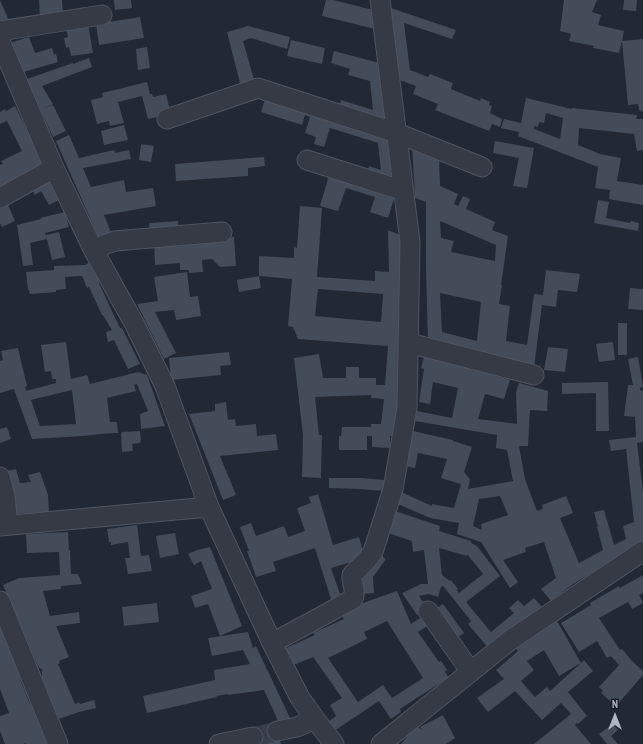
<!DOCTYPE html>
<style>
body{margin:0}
#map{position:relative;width:643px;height:744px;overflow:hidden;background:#222834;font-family:"PT Sans Narrow",sans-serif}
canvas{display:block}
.north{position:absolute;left:595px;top:696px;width:40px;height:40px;-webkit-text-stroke:3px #1b1f2a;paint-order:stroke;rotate:0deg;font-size:11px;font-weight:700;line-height:16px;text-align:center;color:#b0b5c2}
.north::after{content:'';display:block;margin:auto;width:14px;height:18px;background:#b0b5c2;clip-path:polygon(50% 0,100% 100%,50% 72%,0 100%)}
</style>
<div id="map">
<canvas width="643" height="744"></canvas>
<div class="north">N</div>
</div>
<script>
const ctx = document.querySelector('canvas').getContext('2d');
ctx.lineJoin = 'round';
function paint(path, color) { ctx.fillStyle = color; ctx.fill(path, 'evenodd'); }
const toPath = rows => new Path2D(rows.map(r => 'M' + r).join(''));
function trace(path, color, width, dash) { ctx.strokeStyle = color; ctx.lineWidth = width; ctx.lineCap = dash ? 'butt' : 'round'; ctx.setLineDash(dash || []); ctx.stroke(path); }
paint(toPath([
 [0,0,10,23,0,23],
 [39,0,62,0,63,16,40,19],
 [114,0,131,0,132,8,115,10],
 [326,0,333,0,373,10,375,29,322,16],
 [564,0,597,0,592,12,601,15,598,25,624,31,622,41,643,39,643,112,639,110,638,104,628,105,622,41,619,53,593,48,594,46,569,41,571,34,560,31],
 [624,0,637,0,636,11,623,10],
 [388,7,456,30,452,39,404,23,410,70,428,77,430,74,453,83,451,89,480,101,481,98,490,102,489,105,492,106,490,113,502,119,500,127,492,124,489,131,435,110,438,104,413,94,416,86,397,79],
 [140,17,144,38,99,45,96,24],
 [88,24,93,53,71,56,69,47,66,48,64,38,68,37,66,28],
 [248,26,290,37,287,49,251,38,243,41,255,83,241,87,227,32],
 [29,37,35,53,52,48,54,55,56,54,58,62,20,73,7,44],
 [291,40,325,48,322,64,287,56],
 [147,47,150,68,138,70,136,49],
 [334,51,383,64,390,120,338,110,341,100,373,110,370,81,348,75,350,69,331,63],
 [89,58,92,67,42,86,53,104,45,108,53,105,66,131,53,137,41,111,24,80,73,63,73,64],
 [147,82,150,94,152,94,153,97,166,94,171,114,148,119,142,96,118,102,124,123,110,126,109,121,97,124,91,100,103,97,102,93],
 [266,96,389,135,394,180,366,176,369,166,381,170,378,143,330,128,324,147,314,144,316,137,305,133,310,117,305,115,302,125,261,112],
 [526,98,572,109,572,108,637,115,636,119,643,119,643,150,637,151,634,134,579,128,578,145,600,154,621,158,617,181,643,185,643,205,609,199,610,190,595,188,598,167,518,136,519,132,501,128,504,119,521,123],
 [546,113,563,118,560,139,534,129,534,126,538,127,539,122,544,123],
 [15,106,44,166,0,193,0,165,3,164,1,161,22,151,7,121,0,124,0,112,5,109,6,111],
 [124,125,128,140,104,145,101,131],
 [69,135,79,158,114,150,115,153,129,150,131,159,83,168,91,187,124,180,126,192,153,188,156,206,104,215,113,237,101,243,56,141],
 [495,141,534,148,527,188,513,186,519,158,493,153],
 [141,144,154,146,151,162,139,160],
 [412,145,439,156,440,186,458,194,454,204,458,206,463,196,470,199,466,209,495,222,492,230,508,236,501,285,502,285,499,304,510,306,506,341,527,345,534,294,543,295,546,270,580,274,577,292,558,290,556,307,542,305,534,368,428,344,426,268,426,202,415,198],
 [440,221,496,245,495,261,451,252,454,241,441,238],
 [440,293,481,302,477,341,442,332],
 [264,157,265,166,248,168,248,176,176,181,175,164],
 [330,172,396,193,388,218,370,212,375,197,346,188,338,211,320,206],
 [48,176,61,199,49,205,41,191,35,195,30,186],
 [6,200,15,221,2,227,0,223,0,203],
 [598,200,609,202,606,218,630,223,631,221,639,223,638,231,594,223],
 [300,206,322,208,317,277,375,281,375,271,389,272,388,230,400,235,404,336,395,436,390,436,390,448,372,447,372,436,367,436,367,450,339,450,339,436,341,436,342,427,371,427,371,424,381,424,384,399,371,398,371,395,315,397,319,435,322,435,321,478,302,477,303,435,294,358,319,354,323,378,346,378,346,367,359,367,359,378,376,378,376,385,385,385,388,346,298,339,293,327,288,326,292,279,259,276,261,288,239,292,237,280,259,276,259,256,294,258,294,247,297,248],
 [318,289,383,294,381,322,315,316],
 [65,212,69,227,45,233,46,235,59,232,65,257,52,260,47,239,30,243,33,265,23,266,17,225,41,219,40,218],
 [178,221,179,234,150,236,149,223],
 [234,237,236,266,220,267,212,259,202,260,203,272,189,273,189,270,180,270,180,263,155,265,154,243],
 [90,262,100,282,99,283,120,328,122,328,140,364,128,369,114,340,108,342,106,332,112,330,103,315,102,315,89,287,87,288,82,276,65,277,66,289,56,290,56,292,30,294,29,290,28,290,26,272,54,270,54,266,85,265],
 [187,272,190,297,198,296,201,316,176,320,174,310,155,312,176,353,164,359,137,304,158,301,154,277],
 [630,288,643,289,643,310,628,309],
 [618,323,627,323,627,355,618,355],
 [66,342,71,379,87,375,90,384,138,372,147,375,165,426,141,429,140,414,148,411,137,384,134,385,136,391,107,398,110,422,117,422,118,433,99,434,84,436,32,439,14,389,0,393,0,361,3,360,1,351,18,348,27,386,25,387,26,391,56,383,56,379,52,379,51,371,45,372,41,345],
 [72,390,76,424,40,426,31,400],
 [613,342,615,360,599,362,596,344],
 [548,347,568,349,565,372,544,370],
 [229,352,231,365,220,366,221,375,171,380,169,358],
 [424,356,510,380,504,399,485,394,478,419,517,424,516,392,519,383,548,391,547,411,530,410,528,446,519,446,525,479,537,511,543,509,542,505,566,496,573,513,560,518,579,563,603,550,597,527,598,527,594,512,604,510,614,545,626,539,623,526,634,522,626,449,611,451,609,440,636,437,635,417,624,416,628,385,633,385,628,359,638,357,643,386,643,387,640,388,640,390,643,391,643,442,637,443,643,492,643,544,629,548,631,553,609,563,573,584,551,601,541,589,556,578,544,542,525,548,526,552,503,560,518,582,510,588,481,542,457,534,459,523,430,518,398,504,401,492,432,506,432,504,454,508,461,484,441,478,447,459,418,453,415,468,405,466,413,431,453,440,453,441,472,447,464,472,470,479,468,489,513,481,507,450,496,448,497,435,415,421,417,411,452,418,458,388,433,382,430,404,419,402,424,369,421,368],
 [500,496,508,515,481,524,482,530,473,526,479,499],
 [608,382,609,431,596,431,596,393,562,394,562,383],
 [226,402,228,420,235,419,236,426,256,424,257,436,276,434,278,450,220,456,236,495,223,500,189,414,215,411,215,404],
 [7,427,11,439,0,443,0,429],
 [140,431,141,441,139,443,132,444,133,451,122,452,121,434,122,432],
 [16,469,20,483,31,482,28,475,40,472,48,495,49,512,13,514,3,472],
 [329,478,360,478,386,480,385,491,360,489,329,488],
 [318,494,333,545,359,537,365,558,331,568,341,597,333,606,315,548,273,562,276,571,256,577,247,551,249,551,240,527,251,523,256,536,284,526,288,537,305,531,297,508,311,503,309,497],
 [392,510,440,526,439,531,471,541,471,543,477,546,500,576,466,602,491,632,514,613,509,608,518,600,524,606,534,598,542,607,490,650,468,624,471,621,443,586,441,587,438,597,429,594,419,596,427,608,417,615,402,593,421,584,428,584,424,550,413,552,412,541,385,532],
 [439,548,467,556,467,554,483,574,459,593,457,590,458,589,451,580,450,581,442,575],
 [137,525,141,556,149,555,152,571,128,574,125,558,130,558,128,542,111,545,111,542,109,542,107,529],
 [68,532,69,550,70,550,71,574,78,574,82,584,61,586,61,589,43,591,50,616,79,612,80,623,56,626,69,657,59,661,60,663,58,664,75,704,79,702,80,704,94,700,96,708,79,712,59,719,42,678,42,670,38,666,3,585,19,578,60,575,59,552,27,553,26,534],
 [175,533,179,554,160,558,156,536],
 [210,547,242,626,220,636,208,604,195,608,191,596,212,589,201,561,194,565,188,554,197,550],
 [379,554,386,559,373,577,374,593,363,594,362,578],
 [643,575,643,593,639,595,643,603,632,609,628,602,599,618,620,650,622,649,631,660,643,671,643,675,616,706,601,693,603,691,599,687,619,665,611,656,607,658,597,641,579,652,561,623,591,605,590,603,619,586,620,588],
 [397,591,411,624,426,614,432,623,418,632,439,662,441,661,447,670,445,672,451,681,442,686,440,683,400,709,401,712,391,719,379,701,334,731,328,722,336,716,330,705,342,698,313,657,291,666,284,649,315,635,313,633,344,619,341,613,363,603],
 [387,621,423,678,392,698,383,685,358,702,328,658,367,639,364,632],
 [157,603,159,622,124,626,122,607],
 [443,604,464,633,454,640,433,611],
 [557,621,581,663,584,660,593,671,568,692,587,716,578,724,577,723,575,725,591,744,534,744,571,714,561,703,542,720,515,691,488,712,477,698,504,679,496,670,518,651,513,645],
 [544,650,559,676,581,663,550,691,547,687,535,697,521,681,534,670,527,661],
 [0,628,21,679,20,679,30,704,31,704,47,744,26,744,26,743,24,744,5,744,0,731,0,716,9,713,0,689],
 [248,632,253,648,256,646,290,718,279,723,264,690,228,695,228,694,216,696,217,697,147,713,143,696,215,680,214,670,250,664,243,650,212,656,208,638],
 [443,715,455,738,446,744,401,744,416,726,422,730,420,727],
 [613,724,618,730,611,736,618,744,607,744,599,734],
 [276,728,281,744,253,744,252,734]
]), '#444b59');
trace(toPath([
 [253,737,277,731]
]), '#373d49', 19, [19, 10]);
const minor = toPath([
 [0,31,102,15],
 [0,41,54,168,93,249,135,325,165,386,209,507,272,643,300,698,315,719,334,744],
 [167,119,258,88,397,133,482,167],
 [307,160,404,191],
 [0,198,54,168],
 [93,249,115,241,222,232],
 [409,343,534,375],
 [0,477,5,496,8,525],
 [0,526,209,507],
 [0,601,58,744],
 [428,611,471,672],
 [272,643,326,614,353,599,354,596,354,589,352,580,352,575,367,560,373,552,393,489,407,408,410,242,380,0],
 [277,731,297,727,315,719],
 [219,744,253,737],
 [381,744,509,641,643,551]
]);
trace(minor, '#505560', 21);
trace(minor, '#353a45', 19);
</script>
